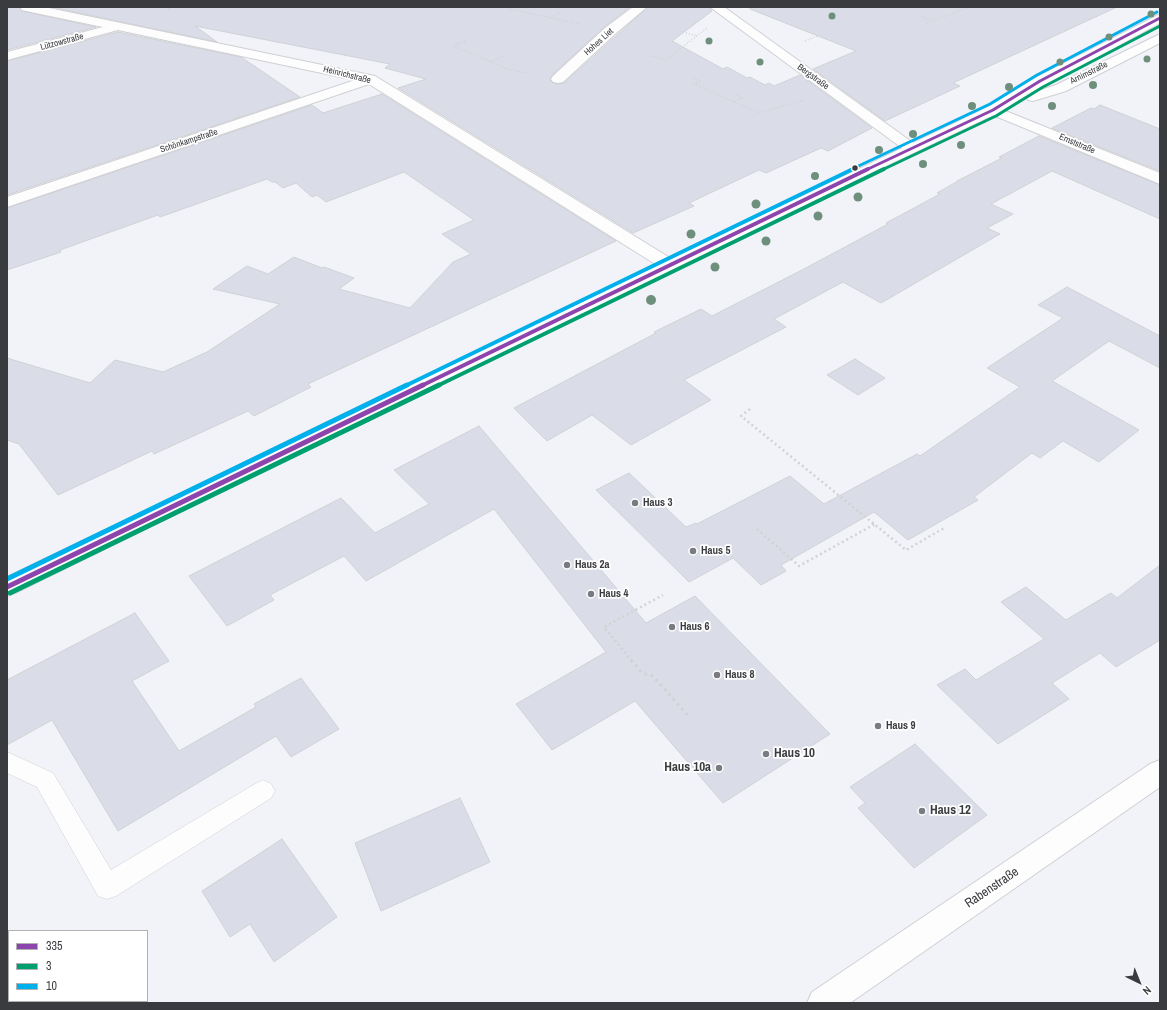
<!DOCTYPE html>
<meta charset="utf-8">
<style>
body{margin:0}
#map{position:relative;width:1167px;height:1010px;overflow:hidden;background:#f2f3f8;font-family:"Archivo Narrow",sans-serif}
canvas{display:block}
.frame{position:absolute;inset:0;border:8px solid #3a3b3f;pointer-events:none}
.legend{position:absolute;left:8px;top:930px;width:140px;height:72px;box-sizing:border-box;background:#fff;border:1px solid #b0b1b2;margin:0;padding:5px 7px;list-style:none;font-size:12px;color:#3a3b3f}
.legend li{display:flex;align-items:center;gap:8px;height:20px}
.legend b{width:20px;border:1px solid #b0b1b2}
.north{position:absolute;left:1119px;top:962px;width:40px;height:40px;-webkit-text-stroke:3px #fff;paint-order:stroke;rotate:137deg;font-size:11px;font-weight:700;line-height:16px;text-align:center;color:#3a3b3f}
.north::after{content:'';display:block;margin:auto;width:14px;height:18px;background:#3a3b3f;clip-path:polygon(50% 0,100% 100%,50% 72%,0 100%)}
</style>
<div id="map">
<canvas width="1167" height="1010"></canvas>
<div class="frame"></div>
<ul class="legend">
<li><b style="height:5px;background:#8e44ad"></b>335</li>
<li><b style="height:5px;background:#009f6f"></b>3</li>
<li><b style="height:5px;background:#00b0ea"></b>10</li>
</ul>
<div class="north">N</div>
</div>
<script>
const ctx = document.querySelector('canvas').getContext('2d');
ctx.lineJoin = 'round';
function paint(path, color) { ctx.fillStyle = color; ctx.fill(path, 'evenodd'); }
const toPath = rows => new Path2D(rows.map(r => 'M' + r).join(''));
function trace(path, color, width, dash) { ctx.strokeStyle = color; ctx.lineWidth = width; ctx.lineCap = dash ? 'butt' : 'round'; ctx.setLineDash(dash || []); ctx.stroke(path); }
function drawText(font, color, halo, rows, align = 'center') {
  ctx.font = font + ' "Archivo Narrow",sans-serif'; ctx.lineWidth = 3.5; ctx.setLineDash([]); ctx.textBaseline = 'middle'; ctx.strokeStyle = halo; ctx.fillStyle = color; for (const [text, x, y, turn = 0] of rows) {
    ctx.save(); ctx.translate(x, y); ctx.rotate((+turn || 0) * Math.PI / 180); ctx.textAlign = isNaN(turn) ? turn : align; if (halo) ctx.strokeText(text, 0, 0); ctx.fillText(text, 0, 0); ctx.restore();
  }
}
const building = toPath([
 [7,7,19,7,22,11,96,27,7,50,7,7],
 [51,7,166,7,169,9,169,7,630,7,604,27,552,75,550,80,553,83,558,84,564,83,648,7,709,7,712,11,672,41,723,69,727,67,747,78,750,77,765,85,769,83,774,86,800,75,872,128,828,151,821,148,766,173,759,170,689,203,694,206,633,233,398,88,426,79,385,68,390,64,195,26,217,42,51,7],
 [750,7,1117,7,953,83,960,86,885,121,813,69,856,51,750,9,750,7],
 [118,32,241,57,300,97,7,195,7,61,118,32],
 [382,94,616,241,308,384,311,387,254,416,248,411,154,454,152,451,58,495,19,444,7,440,7,358,90,383,115,360,163,372,207,352,280,304,213,289,247,266,268,274,294,257,322,268,324,267,354,278,339,289,410,308,453,262,471,254,442,234,474,220,404,172,326,202,317,195,312,197,296,183,283,188,275,182,272,182,267,179,160,217,158,215,60,250,61,252,7,270,7,208,312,105,323,113,382,94],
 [1100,105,1160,129,1160,171,1052,128,1091,108,1094,109,1100,105],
 [1039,136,1160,185,1160,219,1052,171,991,204,1013,214,987,228,1000,234,881,303,843,282,774,319,786,327,684,380,711,400,631,445,592,415,547,441,514,408,656,333,654,332,701,309,712,316,802,270,888,224,886,223,940,194,937,193,958,181,957,181,1002,158,999,157,1039,136],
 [1067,287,1160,336,1160,368,1109,341,1052,381,1139,430,1099,462,1063,441,1040,458,1032,453,974,497,978,500,908,540,874,512,781,565,786,571,761,585,733,558,689,582,596,490,629,473,686,527,696,523,697,524,790,476,824,504,917,454,920,456,1020,387,987,368,1063,318,1038,305,1067,287],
 [855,359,885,378,858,395,827,375,855,359],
 [479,426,646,623,695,596,830,734,723,803,635,701,552,750,516,704,606,652,494,509,366,581,344,556,270,595,274,600,227,626,189,576,341,498,375,533,429,504,394,470,479,426],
 [1160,565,1160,640,1116,667,1100,653,1052,683,1069,699,998,744,937,685,965,669,976,680,1044,639,1001,602,1026,587,1066,620,1111,593,1117,598,1160,565],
 [135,613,169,661,132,681,179,751,256,707,254,704,301,678,339,729,291,757,276,736,118,831,52,720,7,745,7,680,135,613],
 [915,744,987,815,914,868,858,808,865,803,850,787,915,744],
 [460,798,490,862,381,911,355,843,460,798],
 [282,839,337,917,274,962,250,924,230,937,202,891,282,839]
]);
paint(building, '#dadde7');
trace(building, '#d0d1d5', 1);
const service = toPath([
 [7,752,53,773,111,870,255,784,263,780,271,784,275,791,271,798,116,896,107,899,98,896,37,787,7,773,7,752]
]);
const minor = toPath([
 [20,7,44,7,375,76,675,261,678,265,675,269,669,270,663,269,369,84,7,207,7,197,355,80,118,30,7,60,7,52,103,27,26,11,22,10,20,7],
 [633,7,647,7,615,34,563,82,558,83,553,82,551,79,553,76,605,28,633,7],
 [710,7,724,7,916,145,919,148,916,151,911,153,906,151,710,7],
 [993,106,1160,173,1160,184,988,113,986,110,988,107,993,106],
 [1160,760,1160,787,850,1003,807,1003,812,992,1150,764,1160,760]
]);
const secondary = toPath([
 [1160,14,1160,23,1029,94,1056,85,1160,34,1160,43,1066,91,1033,101,1028,100,1026,97,1028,95,998,113,871,173,15,593,7,596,7,577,988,107,1035,78,1160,14]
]);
trace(service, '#cfd0d4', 1);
trace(minor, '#cfd0d4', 2);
trace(secondary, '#cfd0d4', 2);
trace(toPath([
 [512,7,509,9,580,24],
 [919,16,932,20],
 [551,18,560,12],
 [927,23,969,7],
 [683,32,697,36],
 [465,41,453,46,508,69,527,73],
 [805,41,817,36],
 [651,56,666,60,707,28],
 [490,62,502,57],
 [694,78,701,82,694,84,759,113,805,100],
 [733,102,742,98,735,94]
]), '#d1d2d4', 1.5, [1, 2]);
trace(toPath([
 [750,409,741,416,906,550,946,527],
 [757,529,799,566,875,524],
 [632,661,604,627,663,595]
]), '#d1d2d4', 2.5, [2, 3]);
trace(toPath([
 [631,660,642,673,653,676,690,718]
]), '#d1d2d4', 3, [2.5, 4]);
paint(service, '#fdfdfe');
paint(minor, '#fdfdfe');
paint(secondary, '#fdfdfe');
trace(toPath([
 [866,170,993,110,1040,81,1160,18]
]), '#8e44ad', 3);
trace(toPath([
 [421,386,868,169]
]), '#8e44ad', 4);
trace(toPath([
 [7,587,423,385]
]), '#8e44ad', 5);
trace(toPath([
 [882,170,996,116,1043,87,1160,26]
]), '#009f6f', 3);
trace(toPath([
 [437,386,884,169]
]), '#009f6f', 4);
trace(toPath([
 [10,593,439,385]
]), '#009f6f', 5);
trace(toPath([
 [850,170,990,104,1037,75,1157,12]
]), '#00b0ea', 3);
trace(toPath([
 [405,386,853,169]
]), '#00b0ea', 4);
trace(toPath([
 [7,579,407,385]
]), '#00b0ea', 5);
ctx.fillStyle = '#6f8f7d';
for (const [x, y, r] of [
 [1151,14,3.5],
 [832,16,3.5],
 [1109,37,3.5],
 [709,41,3.5],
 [1147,59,3.5],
 [760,62,3.5],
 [1060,62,3.5],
 [1093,85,4],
 [1009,87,4],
 [972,106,4],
 [1052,106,4],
 [913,134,4],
 [961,145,4],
 [879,150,4],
 [923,164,4],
 [815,176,4],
 [858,197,4.5],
 [756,204,4.5],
 [818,216,4.5],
 [691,234,4.5],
 [766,241,4.5],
 [715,267,4.5],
 [651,300,5]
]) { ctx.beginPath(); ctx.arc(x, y, r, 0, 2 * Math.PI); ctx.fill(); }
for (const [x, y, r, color] of [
 [855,168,3.5,"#3a3b3f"],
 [635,503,4,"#7a7b80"],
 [693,551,4,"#7a7b80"],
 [567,565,4,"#7a7b80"],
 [591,594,4,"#7a7b80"],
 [672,627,4,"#7a7b80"],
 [717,675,4,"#7a7b80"],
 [878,726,4,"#7a7b80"],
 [766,754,4,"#7a7b80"],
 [719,768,4,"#7a7b80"],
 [922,811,4,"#7a7b80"]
]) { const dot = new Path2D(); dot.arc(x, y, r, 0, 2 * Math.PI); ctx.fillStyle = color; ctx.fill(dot); trace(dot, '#fff', 1.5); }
drawText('9px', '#3a3b3f', '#fff', [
 ["Lützowstraße",62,42,-15],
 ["Hohes Liet",599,42,-42],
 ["Arnimstraße",1089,73,-26],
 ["Heinrichstraße",347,75,14],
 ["Bergstraße",813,77,36],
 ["Schönkampstraße",189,141,-18],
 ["Ernststraße",1077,144,23]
]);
drawText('bold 11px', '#3a3b3f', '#fff', [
 ["Haus 3",643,503],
 ["Haus 5",701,551],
 ["Haus 2a",575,565],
 ["Haus 4",599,594],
 ["Haus 6",680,627],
 ["Haus 8",725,675],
 ["Haus 9",886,726]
], 'left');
drawText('bold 13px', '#3a3b3f', '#fff', [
 ["Haus 10",774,754],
 ["Haus 10a",711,768,"right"],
 ["Haus 12",930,811]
], 'left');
drawText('13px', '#3a3b3f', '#fff', [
 ["Rabenstraße",992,888,-34]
]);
</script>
